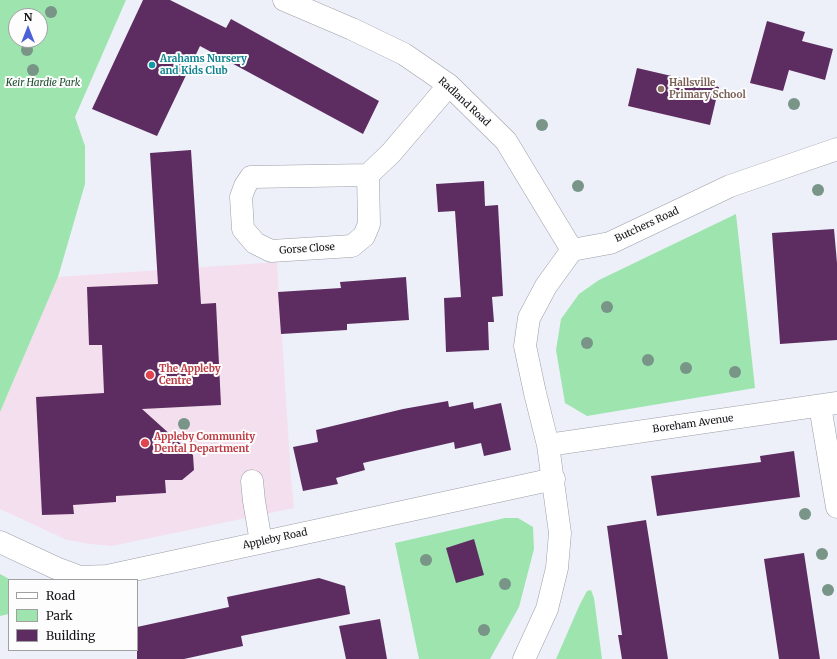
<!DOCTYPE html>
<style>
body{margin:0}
#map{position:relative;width:837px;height:659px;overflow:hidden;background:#edf0f9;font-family:Merriweather,serif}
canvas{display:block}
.legend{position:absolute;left:8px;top:579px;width:130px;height:72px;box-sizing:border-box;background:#fdfdfd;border:1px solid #9fa0a1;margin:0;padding:5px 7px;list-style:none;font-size:12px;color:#131417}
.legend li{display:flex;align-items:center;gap:8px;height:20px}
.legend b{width:20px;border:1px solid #9fa0a1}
.north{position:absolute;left:8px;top:8px;width:40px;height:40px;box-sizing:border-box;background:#fdfdfd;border:1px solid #9fa0a1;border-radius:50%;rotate:0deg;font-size:11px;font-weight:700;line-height:16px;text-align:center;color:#131417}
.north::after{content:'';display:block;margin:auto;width:14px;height:18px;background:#4d60d5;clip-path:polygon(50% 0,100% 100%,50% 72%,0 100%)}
</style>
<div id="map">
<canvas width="837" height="659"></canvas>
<ul class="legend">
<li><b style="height:5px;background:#fff"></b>Road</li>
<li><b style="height:11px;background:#9ee4af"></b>Park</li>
<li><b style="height:11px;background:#5d2d61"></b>Building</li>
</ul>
<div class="north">N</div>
</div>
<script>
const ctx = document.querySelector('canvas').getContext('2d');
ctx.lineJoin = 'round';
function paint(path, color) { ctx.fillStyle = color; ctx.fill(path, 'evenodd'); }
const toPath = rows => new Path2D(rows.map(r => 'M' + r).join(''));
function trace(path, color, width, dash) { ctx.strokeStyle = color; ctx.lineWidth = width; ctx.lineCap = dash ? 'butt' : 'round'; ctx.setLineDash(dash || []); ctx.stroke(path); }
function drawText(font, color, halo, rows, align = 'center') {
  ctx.font = font + ' Merriweather,serif'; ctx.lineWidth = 4; ctx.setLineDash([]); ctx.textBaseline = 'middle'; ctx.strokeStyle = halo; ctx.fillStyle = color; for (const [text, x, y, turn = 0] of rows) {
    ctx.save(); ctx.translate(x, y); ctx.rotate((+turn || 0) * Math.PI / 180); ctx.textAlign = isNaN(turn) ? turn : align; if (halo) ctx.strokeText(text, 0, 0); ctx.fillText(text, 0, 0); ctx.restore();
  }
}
paint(toPath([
 [277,262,281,334,282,337,291,478,294,508,112,546,90,544,67,540,0,509,0,412,58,277]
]), '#f4dfee');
paint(toPath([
 [0,0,126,0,75,117,85,146,85,184,58,277,0,412],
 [16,16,40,16,40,40,16,40],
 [736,214,755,388,587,416,565,403,556,350,561,319,579,294,599,280],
 [505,518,518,518,533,527,534,549,519,607,490,659,419,659,395,543],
 [0,574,11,580,9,580,9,614,0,616],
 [591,590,594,598,602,659,556,659,580,604,587,591]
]), '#9ee4af');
paint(toPath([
 [143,0,170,0,226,28,231,19,379,101,363,134,200,46,157,136,92,109],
 [767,21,805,32,802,41,833,49,825,80,789,70,783,91,750,83],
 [637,68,719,87,710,125,628,106],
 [191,150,201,304,216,303,221,405,142,409,193,455,194,470,182,480,165,480,166,493,116,496,116,502,73,505,74,514,42,515,36,397,104,393,102,345,89,345,87,287,158,284,150,153],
 [484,181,485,206,498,205,503,296,492,297,494,322,488,322,489,350,446,352,444,298,461,297,455,211,438,212,436,184],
 [834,229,837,263,837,340,780,344,772,233],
 [406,277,409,320,347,324,347,330,281,334,278,292,341,288,340,282],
 [448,401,449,407,473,402,474,409,501,403,511,450,484,456,481,443,455,449,454,442,363,463,365,470,336,478,338,484,303,491,293,447,318,442,316,430,403,409],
 [794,451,800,497,657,516,651,476,761,462,760,456],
 [646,520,668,659,622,659,618,635,622,635,607,526],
 [474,539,484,575,456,583,446,548],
 [804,553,820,659,779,659,764,559],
 [319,578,345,586,350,614,241,636,243,646,184,659,137,659,137,627,229,607,227,597],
 [380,619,387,659,346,659,339,626]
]), '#5d2d61');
const minor = toPath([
 [284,0,352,29,404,54,449,85,506,141,572,250],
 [368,175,369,224,364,236,352,246,271,251,255,243,243,229,241,197,245,186,251,177,368,175,391,153,449,85],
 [820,406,837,507],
 [548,445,837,403],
 [252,481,254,501,261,542],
 [0,542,56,568,80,577,107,576,554,479],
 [524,659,547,609,557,568,560,533,548,445,535,393,525,346,529,318,546,286,572,250,610,243,730,186,837,149]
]);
trace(minor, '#9c9ea7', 23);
trace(minor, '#fff', 22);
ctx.fillStyle = '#789587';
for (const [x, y] of [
 [51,12],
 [27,50],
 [33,70],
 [794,104],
 [542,125],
 [578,186],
 [818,190],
 [607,307],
 [587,343],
 [648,360],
 [686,368],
 [735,372],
 [184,424],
 [805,514],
 [822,554],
 [426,560],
 [505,584],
 [828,590],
 [484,630]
]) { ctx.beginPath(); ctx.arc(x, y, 6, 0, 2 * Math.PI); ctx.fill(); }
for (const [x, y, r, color] of [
 [152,65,4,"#0f9aa8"],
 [661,89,4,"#8d6e63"],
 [150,375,5,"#e0444e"],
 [145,443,5,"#e0444e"]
]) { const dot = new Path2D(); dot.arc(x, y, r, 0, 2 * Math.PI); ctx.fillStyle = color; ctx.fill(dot); trace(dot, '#fdfdfd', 1.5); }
drawText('bold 10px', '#0d838f', '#fdfdfd', [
 ["Arahams Nursery",160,59],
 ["and Kids Club",160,71]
], 'left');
drawText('italic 10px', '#184b29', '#fdfdfd', [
 ["Keir Hardie Park",43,83]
]);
drawText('bold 10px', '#785e54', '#fdfdfd', [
 ["Hallsville",669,83],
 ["Primary School",669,95]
], 'left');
drawText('10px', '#131417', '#fdfdfd', [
 ["Radland Road",464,102,43],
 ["Butchers Road",647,225,-25],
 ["Gorse Close",307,249,-4],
 ["Boreham Avenue",693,424,-8],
 ["Appleby Road",275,539,-12]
]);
drawText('bold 10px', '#be3a42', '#fdfdfd', [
 ["The Appleby",159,369],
 ["Centre",159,381],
 ["Appleby Community",154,437],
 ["Dental Department",154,449]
], 'left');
</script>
